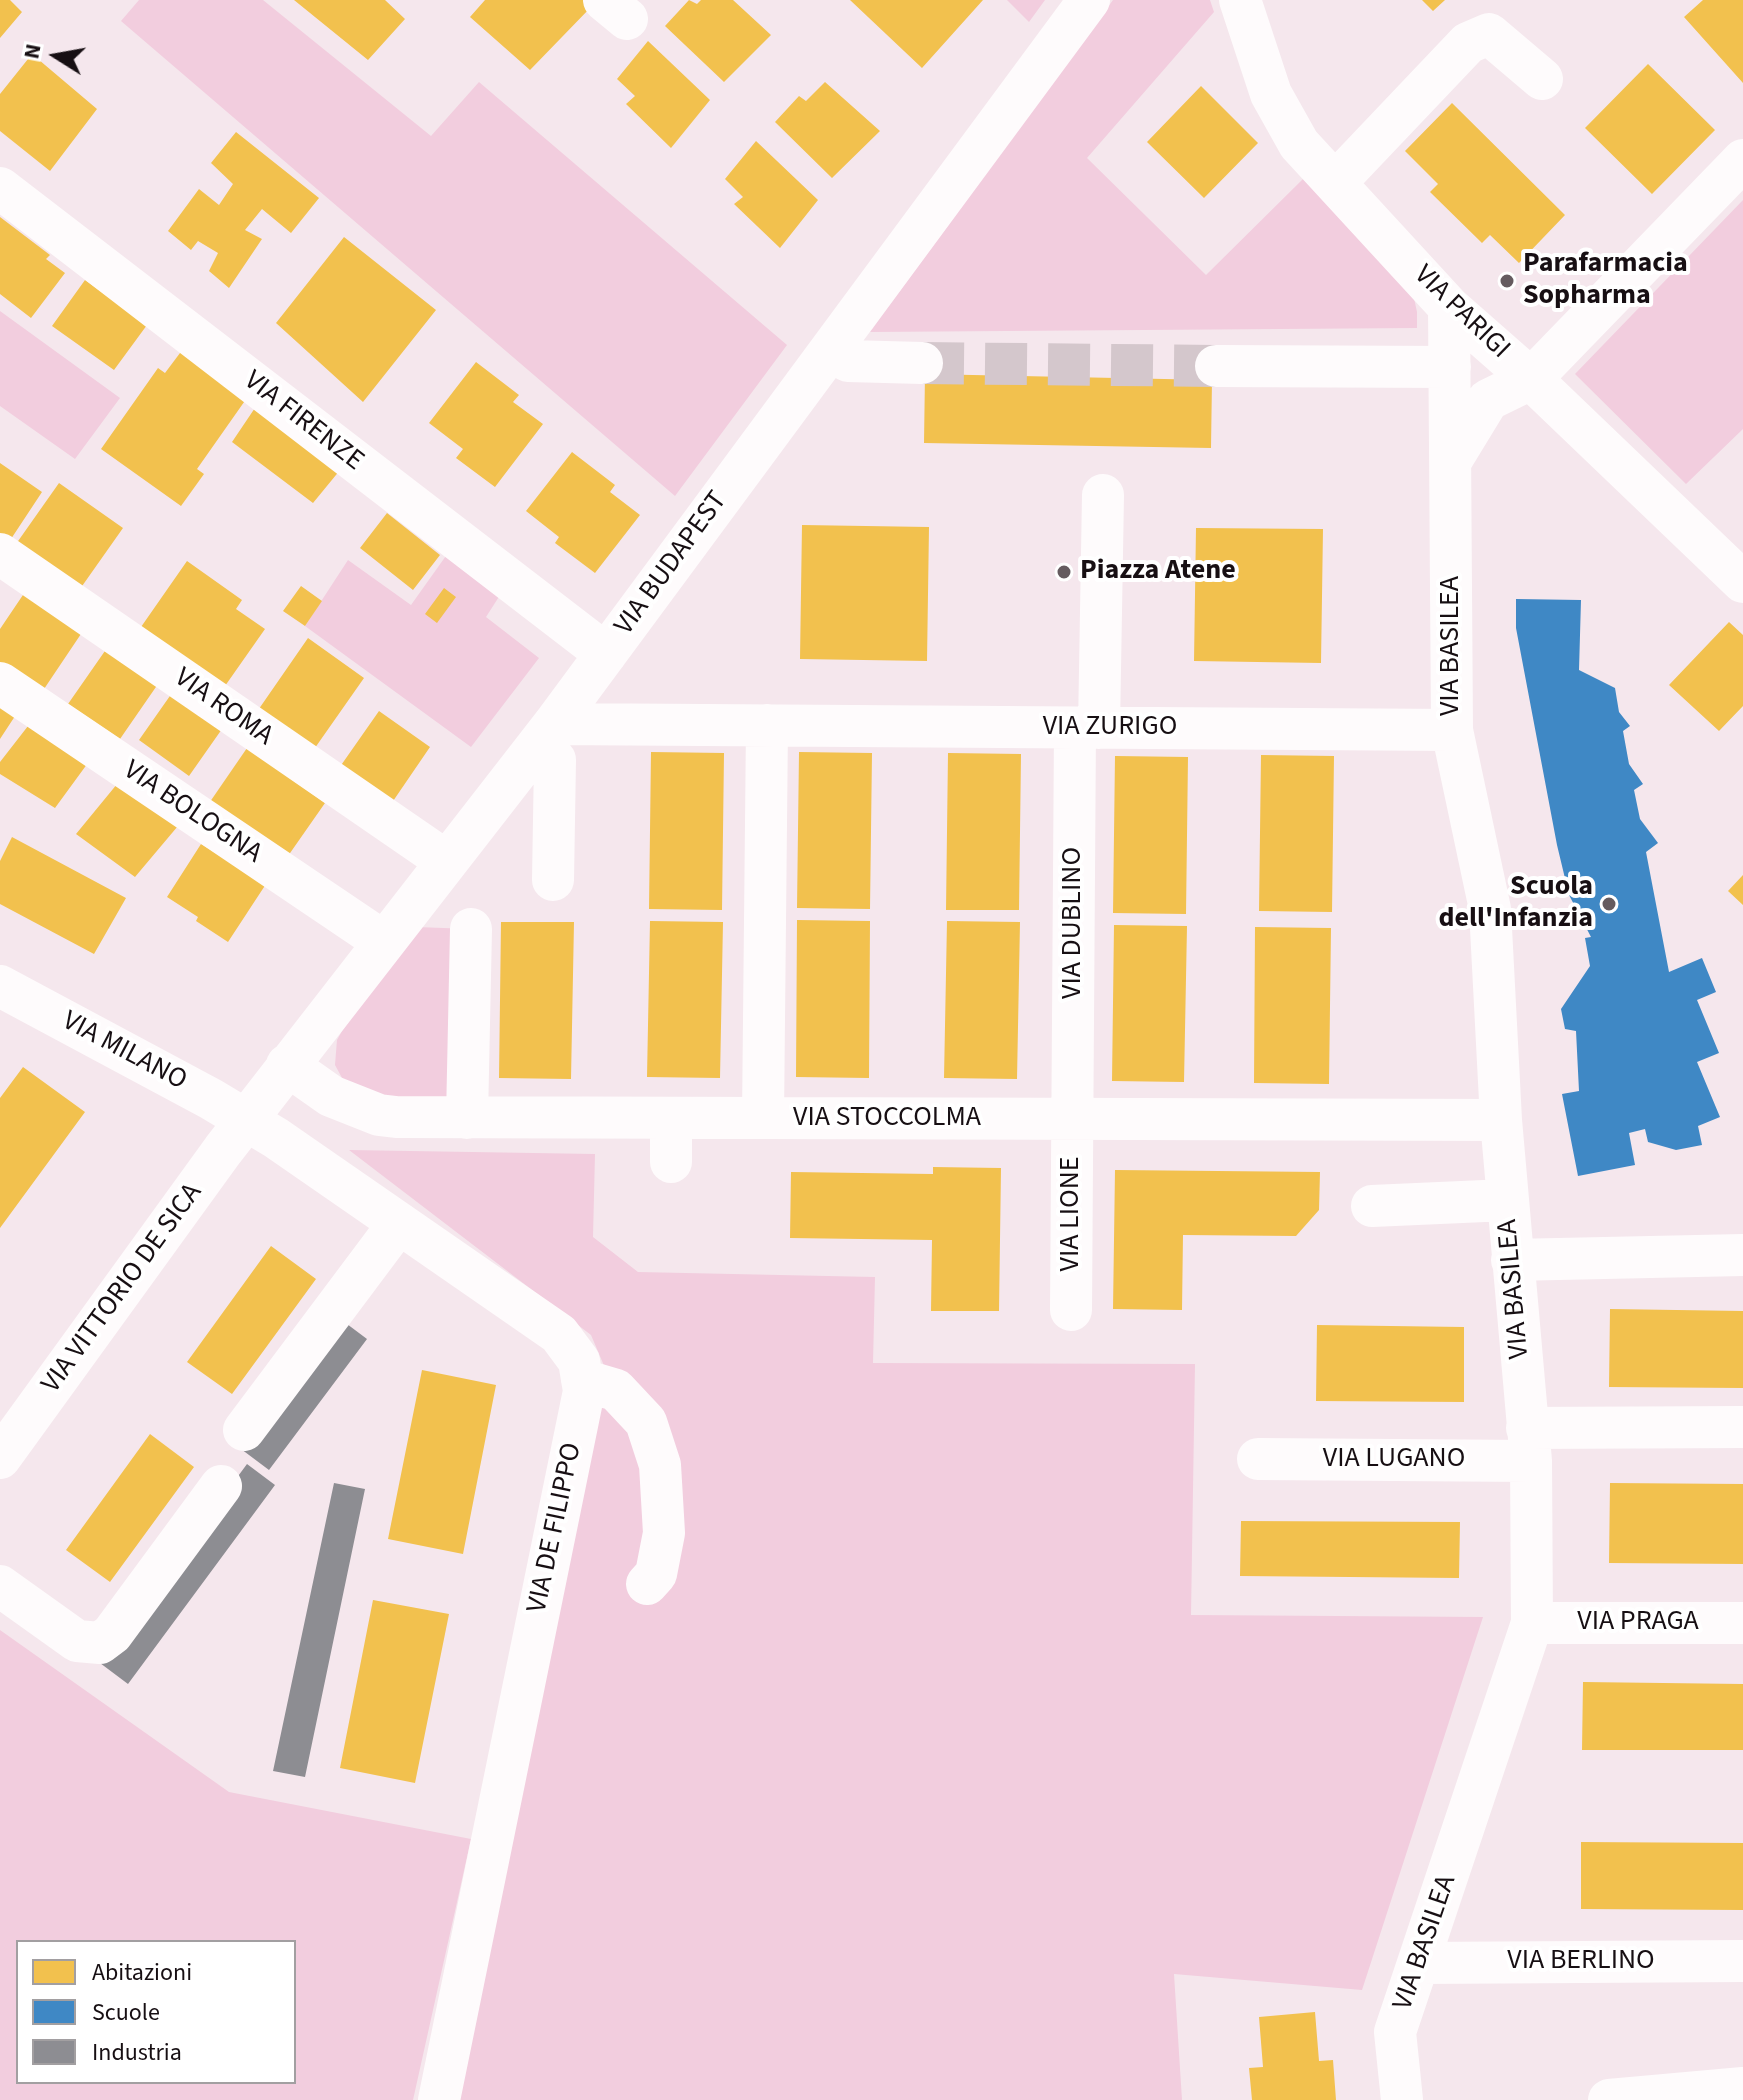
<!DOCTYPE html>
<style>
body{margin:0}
#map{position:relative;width:1743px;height:2100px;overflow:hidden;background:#f5e7ed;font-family:"Source Sans 3",sans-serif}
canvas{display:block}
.legend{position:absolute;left:16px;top:1940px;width:280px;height:144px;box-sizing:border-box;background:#fff;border:2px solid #a29fa1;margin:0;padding:10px 14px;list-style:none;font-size:24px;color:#170f13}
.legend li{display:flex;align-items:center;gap:16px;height:40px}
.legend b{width:40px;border:2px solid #a29fa1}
.north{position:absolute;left:16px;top:16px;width:80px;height:80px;-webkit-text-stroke:6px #fff;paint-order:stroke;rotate:281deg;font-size:22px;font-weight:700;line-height:32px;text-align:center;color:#170f13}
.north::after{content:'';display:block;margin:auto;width:28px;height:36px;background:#170f13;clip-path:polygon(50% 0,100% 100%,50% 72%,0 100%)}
</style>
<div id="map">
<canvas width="1743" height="2100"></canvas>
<ul class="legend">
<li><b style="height:22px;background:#f2c14e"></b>Abitazioni</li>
<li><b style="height:22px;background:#3f88c5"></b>Scuole</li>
<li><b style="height:22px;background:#8d8d92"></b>Industria</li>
</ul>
<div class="north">N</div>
</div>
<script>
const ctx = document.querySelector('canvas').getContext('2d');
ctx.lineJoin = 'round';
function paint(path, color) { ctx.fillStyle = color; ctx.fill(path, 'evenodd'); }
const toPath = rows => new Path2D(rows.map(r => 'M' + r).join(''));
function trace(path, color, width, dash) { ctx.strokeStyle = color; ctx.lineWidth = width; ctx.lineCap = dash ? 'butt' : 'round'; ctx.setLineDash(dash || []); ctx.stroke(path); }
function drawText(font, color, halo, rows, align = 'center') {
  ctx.font = font + ' "Source Sans 3",sans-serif'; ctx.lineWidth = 8; ctx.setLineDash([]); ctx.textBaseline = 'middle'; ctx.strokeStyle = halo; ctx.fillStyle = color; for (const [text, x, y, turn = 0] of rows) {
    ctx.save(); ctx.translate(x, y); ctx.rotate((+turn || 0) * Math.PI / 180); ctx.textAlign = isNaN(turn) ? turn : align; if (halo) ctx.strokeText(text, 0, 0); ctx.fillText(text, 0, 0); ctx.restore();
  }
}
paint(toPath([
 [139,0,263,0,431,136,479,82,787,345,675,496,121,21],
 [1007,0,1045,0,1029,22],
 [1113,0,1210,0,1214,12,1087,158,1206,275,1304,178,1410,280,1417,312,1417,328,870,332],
 [1743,200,1743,429,1686,484,1575,374],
 [0,311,120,398,75,459,0,406],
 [448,553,502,592,486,617,539,658,471,747,305,626,348,560,411,605],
 [416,927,471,929,468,1099,379,1099,347,1087,335,1065,337,1040,342,1031],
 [349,1150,595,1154,593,1237,638,1272,875,1277,873,1363,1195,1364,1191,1615,1483,1617,1362,1990,1174,1974,1182,2100,456,2100,605,1368,591,1335],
 [0,1630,229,1792,471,1839,413,2100,0,2100],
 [18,1942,294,1942,294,2082,18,2082]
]), '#f2cdde');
paint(toPath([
 [0,0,10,0,22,12,0,38],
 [294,0,385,0,405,19,368,60],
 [485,0,587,0,593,5,530,70,470,17],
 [689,0,697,4,701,0,733,0,771,35,724,82,665,26],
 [850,0,983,0,922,68],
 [1422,0,1445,0,1433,11],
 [1703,0,1743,0,1743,83,1684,17],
 [648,41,710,100,671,148,626,104,635,96,617,79],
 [32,54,97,109,50,171,0,131,0,94],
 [1648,64,1715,130,1652,194,1585,128],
 [825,82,880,131,832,178,775,122,799,96,806,101],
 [1201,86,1258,143,1204,198,1147,142],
 [1452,103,1565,215,1519,263,1490,235,1482,243,1430,192,1438,184,1405,151],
 [236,132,319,198,291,233,262,209,245,230,262,239,229,288,209,271,218,253,198,241,191,250,168,231,199,189,219,205,233,184,211,163],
 [756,141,818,200,780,248,734,204,743,197,725,179],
 [0,217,50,255,46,259,65,273,31,318,0,294],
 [344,237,436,310,363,402,276,323],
 [85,280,147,325,114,370,52,326],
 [183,349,249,395,197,469,204,474,181,506,101,449,158,368,165,373],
 [476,362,519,395,513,402,543,424,495,487,456,458,463,449,429,423],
 [925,374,1212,380,1211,448,924,443],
 [261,399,345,464,313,503,232,442],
 [572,452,615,485,610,492,640,515,595,573,555,543,559,537,526,511],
 [0,463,42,492,9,542,0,536],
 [59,483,123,528,80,589,16,544],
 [387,513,440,555,413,590,360,548],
 [802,525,929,527,927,661,800,659],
 [1196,528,1323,529,1321,663,1194,661],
 [187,561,242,600,236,609,265,629,225,686,141,627],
 [301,586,322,601,305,626,283,611],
 [444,588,456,597,437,623,425,614],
 [27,589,85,628,42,692,0,663,0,629],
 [1729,622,1743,635,1743,706,1719,731,1669,685],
 [308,638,364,678,310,755,254,716],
 [107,648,158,684,120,739,68,704],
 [172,693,222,729,189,776,139,740],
 [0,697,19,710,0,739],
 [379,711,430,747,389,807,337,771],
 [35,717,93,756,55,808,0,774,0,762],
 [247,748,325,803,281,866,203,812],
 [651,752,724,753,722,910,649,909],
 [799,752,872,753,870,909,797,908],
 [948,753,1021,754,1019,910,946,910],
 [1261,755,1334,756,1332,912,1259,911],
 [1115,756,1188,757,1186,914,1113,913],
 [122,778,183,820,135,877,76,834],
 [12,837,126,898,94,954,0,904,0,861],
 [201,844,266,884,228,942,196,921,198,917,167,897],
 [1743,875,1743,905,1728,891],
 [797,920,870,921,869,1078,796,1077],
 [650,921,723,922,720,1078,647,1077],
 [947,921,1020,922,1017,1079,944,1078],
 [501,922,574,922,571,1079,499,1078],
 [1114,925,1187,926,1184,1082,1112,1081],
 [1255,927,1331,928,1329,1084,1254,1083],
 [23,1067,85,1112,0,1228,0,1098],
 [933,1167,1001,1168,999,1311,931,1311,932,1240,790,1238,791,1172,933,1174],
 [1115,1170,1320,1172,1319,1210,1296,1236,1183,1235,1182,1310,1113,1309],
 [271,1246,316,1279,232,1394,187,1362],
 [1610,1309,1743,1311,1743,1388,1609,1387],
 [1317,1325,1464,1327,1464,1402,1316,1401],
 [422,1370,496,1385,463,1554,388,1539],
 [150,1434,194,1467,110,1582,66,1550],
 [1610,1483,1743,1484,1743,1564,1609,1563],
 [1241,1521,1460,1522,1459,1578,1240,1576],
 [373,1600,449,1614,415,1783,340,1768],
 [1583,1682,1743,1684,1743,1750,1582,1750],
 [1581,1842,1743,1843,1743,1910,1581,1909],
 [1315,2012,1319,2061,1333,2060,1336,2100,1252,2100,1249,2068,1263,2067,1259,2017]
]), '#f2c14e');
paint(toPath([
 [1516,599,1581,600,1579,670,1615,688,1619,712,1630,726,1623,731,1629,764,1643,784,1634,790,1640,819,1658,843,1646,852,1669,972,1702,958,1716,992,1697,1000,1719,1053,1697,1062,1720,1117,1698,1126,1702,1145,1676,1150,1648,1142,1645,1129,1629,1133,1635,1165,1578,1176,1562,1094,1579,1091,1576,1031,1565,1029,1561,1009,1590,966,1585,938,1591,937,1569,895,1557,845,1516,628]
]), '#3f88c5');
paint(toPath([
 [339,1318,367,1339,269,1470,241,1449],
 [247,1464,275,1485,128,1684,100,1663],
 [334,1483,365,1489,305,1777,273,1771]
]), '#8d8d92');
trace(toPath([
 [922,363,1216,366]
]), '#d4c7cc', 42, [42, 21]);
trace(toPath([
 [604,0,627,19],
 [1240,0,1271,94,1299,144,1449,307,1531,379,1743,582],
 [1335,183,1468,43,1489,34,1542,79],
 [0,188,606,654],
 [830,351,848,361,922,363],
 [1216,366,1450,367],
 [1452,459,1488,400,1531,379,1743,160],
 [0,554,446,861],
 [0,683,384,942],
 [554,724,1452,730],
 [1099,728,1103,495],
 [539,743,555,760,553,880],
 [0,986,211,1099,276,1138,559,1334,579,1361,584,1391,439,2100],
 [287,1065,331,1096,379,1115,396,1117,1501,1120],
 [467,1118,471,929],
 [763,1118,767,725],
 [671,1162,671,1118],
 [1372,1206,1507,1200],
 [1512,1260,1743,1255],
 [1071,1310,1075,728],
 [582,1380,616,1390,646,1422,660,1465,664,1533,656,1574,647,1584],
 [1527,1428,1743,1427],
 [244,1430,399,1223],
 [0,1458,223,1150,554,724,1089,0],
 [1258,1459,1531,1461],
 [0,1586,77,1641,100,1643,112,1634,221,1486],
 [1532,1623,1743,1623],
 [1420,1963,1743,1961],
 [1402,2100,1395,2032,1532,1623,1531,1461,1501,1120,1490,909,1452,730,1449,307],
 [1609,2100,1743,2088]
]), '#fefbfc', 42);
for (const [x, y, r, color] of [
 [1507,281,8,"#655b5f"],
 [1064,572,8,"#655b5f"],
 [1609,904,8,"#655b5f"]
]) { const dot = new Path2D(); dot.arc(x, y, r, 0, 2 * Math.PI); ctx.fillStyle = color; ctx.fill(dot); trace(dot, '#fff', 3); }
drawText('bold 28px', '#170f13', '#fff', [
 ["Parafarmacia",1523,265],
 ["Sopharma",1523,297],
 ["Piazza Atene",1080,572],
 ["Scuola",1593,888,"right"],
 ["dell'Infanzia",1593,920,"right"]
], 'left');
drawText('28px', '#170f13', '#fff', [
 ["VIA PARIGI",1461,313,44],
 ["VIA FIRENZE",303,422,38],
 ["VIA BUDAPEST",672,564,-54],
 ["VIA BASILEA",1452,646,-90],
 ["VIA ROMA",223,708,35],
 ["VIA ZURIGO",1110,728],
 ["VIA BOLOGNA",192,813,34],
 ["VIA DUBLINO",1074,923,-90],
 ["VIA MILANO",124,1052,28],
 ["VIA STOCCOLMA",887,1119],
 ["VIA LIONE",1072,1214,-90],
 ["VIA VITTORIO DE SICA",123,1289,-54],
 ["VIA BASILEA",1515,1289,-95],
 ["VIA LUGANO",1394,1460],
 ["VIA DE FILIPPO",556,1528,-78],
 ["VIA PRAGA",1638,1623],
 ["VIA BASILEA",1426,1943,-71],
 ["VIA BERLINO",1581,1962]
]);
</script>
